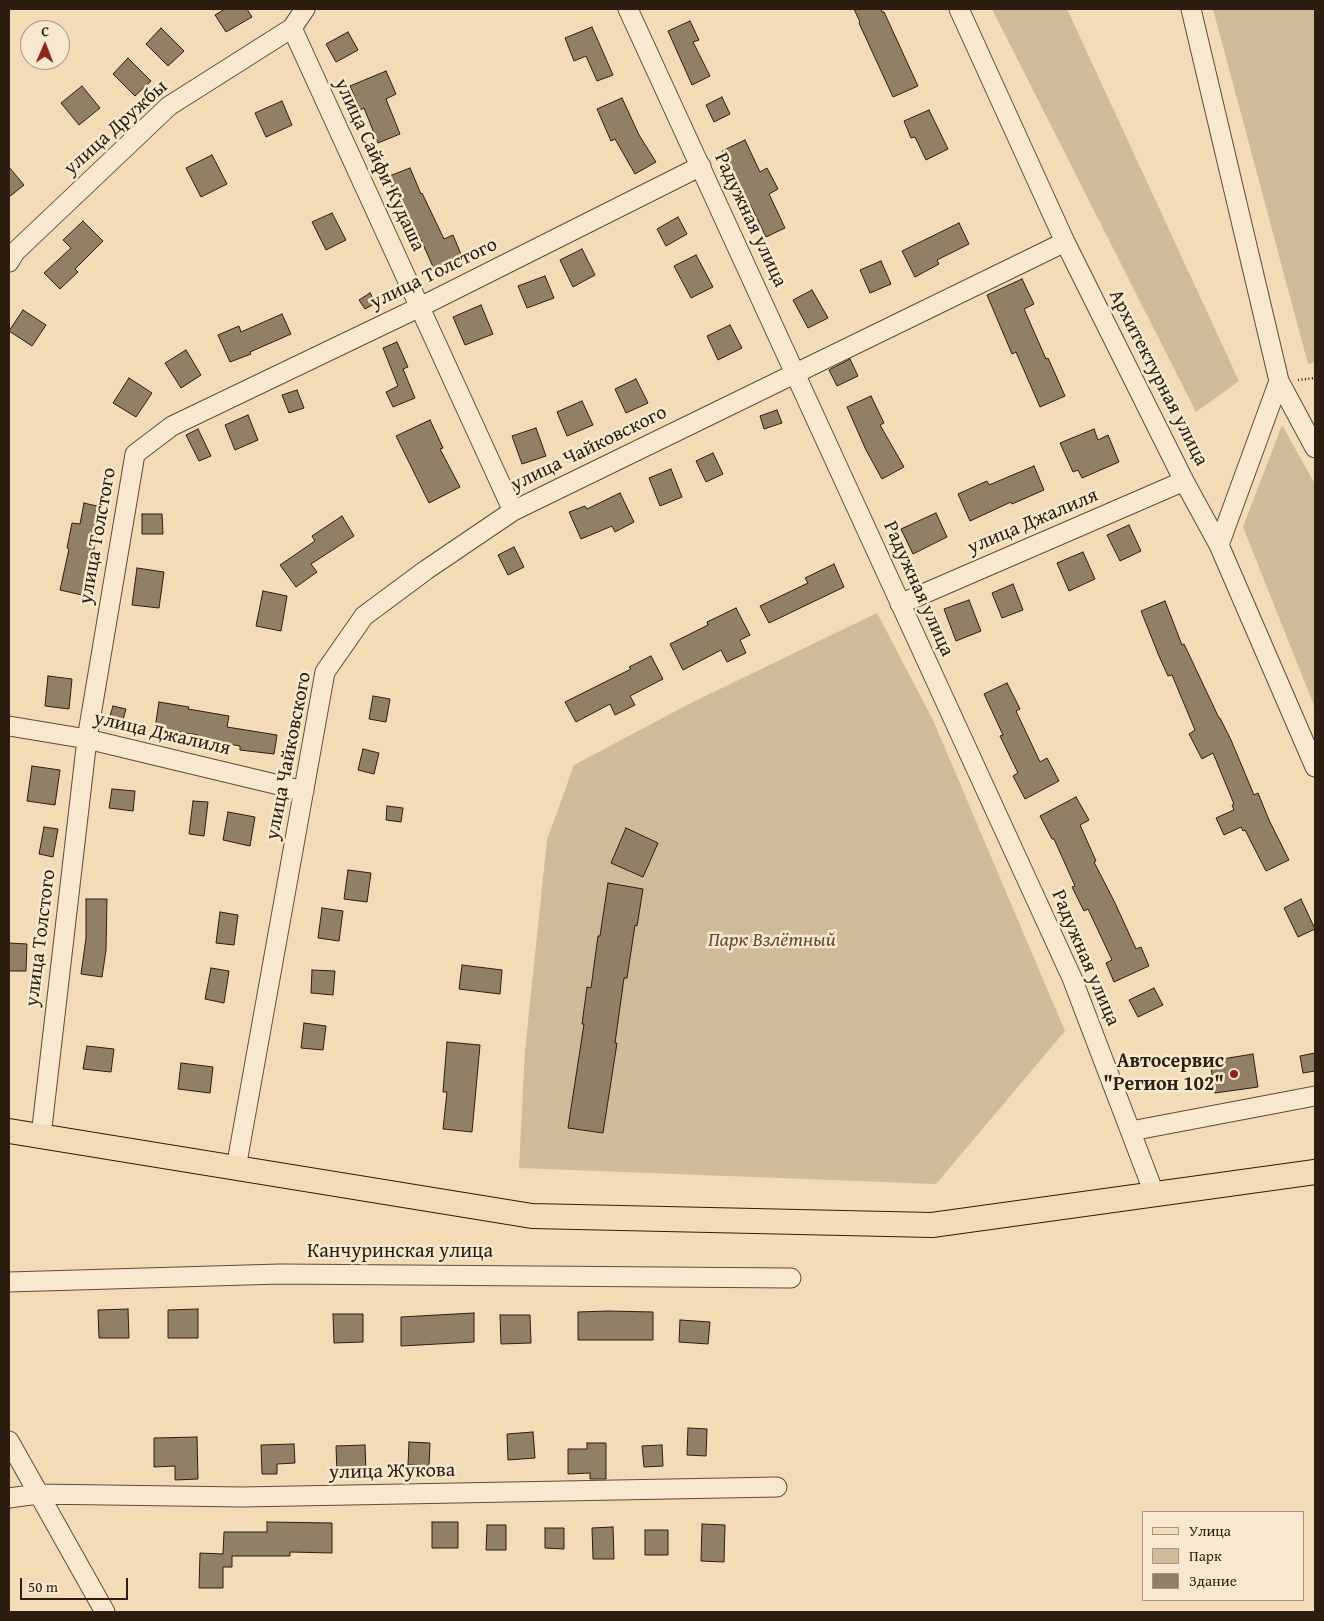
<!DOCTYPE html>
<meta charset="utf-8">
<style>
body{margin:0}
#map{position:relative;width:1324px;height:1621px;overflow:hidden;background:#f2dbb5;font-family:"Gentium Book Plus",serif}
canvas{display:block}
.frame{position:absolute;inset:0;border:10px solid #2b1e10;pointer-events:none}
.legend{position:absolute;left:1142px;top:1511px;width:162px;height:90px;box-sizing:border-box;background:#f7e8cf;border:1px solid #a59783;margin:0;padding:6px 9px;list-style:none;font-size:15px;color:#2b1e10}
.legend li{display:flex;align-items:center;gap:10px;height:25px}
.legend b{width:25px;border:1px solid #a59783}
.north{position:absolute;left:20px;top:20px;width:50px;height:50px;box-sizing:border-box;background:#f7e8cf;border:1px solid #a59783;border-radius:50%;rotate:1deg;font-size:14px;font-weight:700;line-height:20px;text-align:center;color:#2b1e10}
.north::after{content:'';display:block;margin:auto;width:18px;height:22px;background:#8f2418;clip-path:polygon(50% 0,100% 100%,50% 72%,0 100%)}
.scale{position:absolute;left:20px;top:1578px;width:108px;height:22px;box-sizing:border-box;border:2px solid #2b1e10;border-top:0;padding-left:6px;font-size:15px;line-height:18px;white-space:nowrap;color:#2b1e10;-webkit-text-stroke:4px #f7e8cf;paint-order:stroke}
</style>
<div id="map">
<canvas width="1324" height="1621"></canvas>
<div class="frame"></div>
<ul class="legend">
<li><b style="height:6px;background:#f2dbb5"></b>Улица</li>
<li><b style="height:14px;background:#d0bb99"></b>Парк</li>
<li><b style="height:14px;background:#928066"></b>Здание</li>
</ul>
<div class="north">С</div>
<div class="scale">50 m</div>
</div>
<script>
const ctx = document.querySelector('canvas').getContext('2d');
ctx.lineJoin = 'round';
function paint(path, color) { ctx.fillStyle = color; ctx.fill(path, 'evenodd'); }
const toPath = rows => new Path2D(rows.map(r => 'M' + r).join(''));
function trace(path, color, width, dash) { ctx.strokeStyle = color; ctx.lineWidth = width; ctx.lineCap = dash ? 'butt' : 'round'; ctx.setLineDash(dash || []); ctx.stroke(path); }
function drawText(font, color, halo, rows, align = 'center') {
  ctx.font = font + ' "Gentium Book Plus",serif'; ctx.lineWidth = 5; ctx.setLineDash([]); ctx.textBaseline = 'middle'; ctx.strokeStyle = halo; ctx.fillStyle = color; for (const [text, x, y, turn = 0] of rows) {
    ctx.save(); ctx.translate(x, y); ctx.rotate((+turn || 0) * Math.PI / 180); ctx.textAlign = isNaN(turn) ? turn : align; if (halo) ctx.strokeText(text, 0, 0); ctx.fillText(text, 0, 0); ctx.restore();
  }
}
paint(toPath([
 [992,9,1067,9,1239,381,1196,412],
 [1213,9,1315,9,1315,362,1308,364],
 [1282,425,1315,484,1315,708,1243,527],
 [877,613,933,720,1065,1031,936,1184,519,1168,525,1050,547,840,574,765,691,703]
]), '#d0bb99');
const building = toPath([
 [225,9,247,9,252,17,226,32,215,15,225,9],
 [854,9,881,9,882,12,884,12,918,86,893,97,859,23,860,22,854,9],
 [690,21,699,40,693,42,710,76,692,85,668,31,690,21],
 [592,27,613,75,597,81,586,56,574,61,565,38,592,27],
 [161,28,184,51,168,66,146,44,161,28],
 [348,32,358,50,336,62,326,44,348,32],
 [128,58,151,81,135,96,113,74,128,58],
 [386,71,396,94,386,99,400,134,378,143,364,108,360,110,350,86,386,71],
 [82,86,100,108,79,125,61,103,82,86],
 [722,97,730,114,714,122,706,105,722,97],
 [622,98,639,135,656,162,635,174,615,139,611,141,597,109,622,98],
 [282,101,292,125,266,137,255,113,282,101],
 [929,110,948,149,926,160,915,137,911,138,904,121,929,110],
 [745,140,760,172,767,168,778,189,769,194,785,228,766,237,750,204,748,205,742,194,722,151,745,140],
 [212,155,227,184,201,197,186,168,212,155],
 [9,167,24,185,9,197,9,167],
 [410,168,421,194,422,193,444,239,453,235,465,264,437,276,418,233,415,235,387,177,410,168],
 [332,213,346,240,326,250,312,222,332,213],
 [678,217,687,234,666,246,657,229,678,217],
 [83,221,103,241,75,269,78,272,60,289,44,273,71,248,63,240,83,221],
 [959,223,969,244,937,260,939,264,915,277,902,251,959,223],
 [582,249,595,275,573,287,560,260,582,249],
 [696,255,713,287,691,298,674,266,696,255],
 [881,261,891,284,870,293,860,270,881,261],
 [545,276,554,298,527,308,518,286,545,276],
 [1022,279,1034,304,1024,309,1046,359,1048,358,1065,396,1040,407,1016,352,1012,354,987,295,1022,279],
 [812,290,828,318,808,328,793,300,812,290],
 [370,293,376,303,365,309,359,300,370,293],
 [481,305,493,334,465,345,453,317,481,305],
 [23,310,46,325,32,346,9,331,23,310],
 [282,314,291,334,250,352,251,354,230,362,218,335,239,326,241,332,282,314],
 [730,325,742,348,718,360,707,336,730,325],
 [397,342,408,367,403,369,415,398,393,407,386,392,398,386,383,348,397,342],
 [186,350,201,375,181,388,165,363,186,350],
 [850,359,858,376,837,386,829,370,850,359],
 [129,378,152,393,136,417,113,403,129,378],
 [636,379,648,403,626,413,615,389,636,379],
 [297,390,304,408,289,413,282,395,297,390],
 [871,396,884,423,880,425,904,467,882,479,866,450,847,407,871,396],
 [582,401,593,425,567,436,557,412,582,401],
 [777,410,782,423,764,429,760,416,777,410],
 [248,415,258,440,235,450,225,425,248,415],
 [430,420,443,448,440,449,460,487,429,503,396,436,430,420],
 [536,428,546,456,522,464,512,436,536,428],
 [198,429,211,456,199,461,186,435,198,429],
 [1094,429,1098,440,1108,435,1119,462,1082,478,1078,470,1073,472,1060,443,1094,429],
 [713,453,723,474,706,482,696,461,713,453],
 [1034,466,1044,490,1012,504,1011,502,970,521,958,494,987,481,989,485,1034,466],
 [671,469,682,497,660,506,649,478,671,469],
 [620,493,634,522,615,532,612,526,581,539,569,512,585,506,587,509,620,493],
 [84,503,101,507,96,528,98,528,93,554,82,595,60,590,69,549,67,548,72,523,80,524,84,503],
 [936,513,947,537,913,554,901,529,936,513],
 [142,514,162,514,163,534,142,534,142,514],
 [342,516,354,536,311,564,317,572,296,587,280,565,315,541,312,536,342,516],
 [1129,525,1141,551,1120,561,1107,535,1129,525],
 [514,547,524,567,508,575,498,555,514,547],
 [1083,552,1095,579,1069,591,1057,563,1083,552],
 [834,564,844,587,769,623,760,606,808,583,805,578,834,564],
 [137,568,164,572,159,608,132,605,137,568],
 [1013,584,1023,610,1002,618,992,593,1013,584],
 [263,591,287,596,281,631,256,626,263,591],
 [969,600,981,631,956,641,944,609,969,600],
 [1165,601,1182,645,1184,644,1219,718,1220,718,1231,740,1254,795,1258,793,1269,820,1289,860,1266,871,1245,830,1243,831,1241,827,1224,835,1216,818,1234,810,1232,805,1234,804,1213,753,1202,759,1189,734,1195,730,1172,675,1168,676,1159,656,1141,611,1165,601],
 [736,608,750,635,740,640,746,653,727,662,721,650,683,670,670,644,708,625,707,622,736,608],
 [651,656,663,679,630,696,635,705,615,715,610,704,576,722,565,702,631,669,629,667,651,656],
 [48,676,72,679,69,709,45,706,48,676],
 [1007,683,1020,709,1016,711,1040,762,1047,758,1059,781,1025,799,1013,776,1018,773,1000,736,1003,735,984,694,1007,683],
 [373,696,390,699,386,722,369,719,373,696],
 [159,702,189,707,188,709,229,716,227,727,277,735,274,754,240,750,240,746,198,738,198,735,155,728,159,702],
 [113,706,126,709,122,723,109,719,113,706],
 [363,749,379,753,374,774,358,770,363,749],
 [32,766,60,770,55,805,27,801,32,766],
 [112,789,135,791,133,811,109,808,112,789],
 [1076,797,1089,820,1080,825,1096,861,1094,862,1115,903,1136,949,1141,947,1149,966,1114,982,1106,963,1112,960,1088,909,1084,911,1072,887,1075,886,1054,839,1052,839,1040,816,1076,797],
 [193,801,208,802,204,836,189,834,193,801],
 [387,806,403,808,401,822,386,820,387,806],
 [228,812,255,817,250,846,223,840,228,812],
 [44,827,58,829,53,857,39,854,44,827],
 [626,828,658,843,643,877,611,863,626,828],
 [348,870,371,873,367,902,344,899,348,870],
 [608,883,643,889,637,926,635,925,627,978,624,978,615,1043,617,1043,603,1133,568,1128,584,1024,582,1024,587,987,591,988,598,936,600,936,608,883],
 [86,899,107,899,106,950,102,977,81,974,86,938,86,899],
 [1301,899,1315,929,1298,937,1284,908,1301,899],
 [322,908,343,911,339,941,318,938,322,908],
 [220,912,238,915,234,945,216,943,220,912],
 [9,943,27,944,26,971,9,971,9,943],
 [462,965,502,970,500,994,459,989,462,965],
 [211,968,229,971,224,1003,205,999,211,968],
 [312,970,335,971,333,995,311,993,312,970],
 [1154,988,1163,1005,1138,1017,1129,1000,1154,988],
 [304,1023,326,1026,323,1050,301,1048,304,1023],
 [447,1042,480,1045,472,1132,443,1129,447,1092,443,1092,447,1042],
 [87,1046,114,1049,111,1072,83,1069,87,1046],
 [1315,1053,1315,1071,1303,1073,1300,1056,1315,1053],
 [1253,1054,1258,1087,1215,1093,1210,1061,1253,1054],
 [181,1063,213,1067,210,1093,178,1089,181,1063],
 [128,1309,129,1338,99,1338,98,1310,128,1309],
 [198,1309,198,1338,168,1338,168,1310,198,1309],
 [608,1311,653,1312,653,1340,578,1340,578,1312,608,1311],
 [474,1313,474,1342,401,1346,401,1317,474,1313],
 [333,1314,363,1314,363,1342,334,1343,333,1314],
 [500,1315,530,1315,531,1343,501,1344,500,1315],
 [680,1320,710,1322,708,1344,679,1342,680,1320],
 [688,1428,707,1429,706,1456,687,1455,688,1428],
 [533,1432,535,1458,508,1460,507,1434,533,1432],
 [197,1437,198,1479,175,1480,175,1466,154,1467,154,1438,197,1437],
 [409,1442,430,1443,429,1466,408,1465,409,1442],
 [587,1443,606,1443,606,1479,590,1479,590,1473,568,1474,568,1449,587,1449,587,1443],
 [294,1444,295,1463,277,1464,277,1474,262,1474,261,1445,294,1444],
 [365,1445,366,1472,337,1473,336,1446,365,1445],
 [662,1445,663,1466,644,1467,642,1446,662,1445],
 [267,1522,332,1523,332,1553,290,1552,290,1556,232,1556,232,1567,223,1567,223,1588,199,1588,200,1553,223,1554,224,1532,267,1532,267,1522],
 [432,1522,458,1522,458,1548,432,1548,432,1522],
 [702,1524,725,1525,724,1562,701,1561,702,1524],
 [487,1525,506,1525,506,1550,486,1550,487,1525],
 [613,1527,614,1559,593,1559,592,1528,613,1527],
 [545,1528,564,1528,564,1549,545,1548,545,1528],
 [645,1530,668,1530,668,1555,645,1555,645,1530]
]);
paint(building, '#928066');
trace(building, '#2b1e10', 1);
const minor = toPath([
 [628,9,1072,978,1154,1193],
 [959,9,1065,242,1184,481,1219,545,1315,767],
 [1191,9,1279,381,1219,545],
 [292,28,513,511],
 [9,262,15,252,169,106,292,28,305,9],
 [1279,381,1315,448],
 [900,604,1184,481],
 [9,726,87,739,304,791],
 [1131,1131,1315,1096],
 [41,1136,87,739,135,454,172,426,420,307,701,166],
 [236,1168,325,672,364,616,426,570,513,511,1065,242],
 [9,1282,280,1274,791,1278],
 [9,1441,105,1612],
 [9,1498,38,1494,242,1497,777,1487]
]);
const major = toPath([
 [9,1131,532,1216,932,1225,1315,1172]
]);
trace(minor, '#5d4d39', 21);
trace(major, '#2b1e10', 26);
trace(toPath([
 [1298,380,1315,378]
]), '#2b1e10', 2.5, [1, 2.5]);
trace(minor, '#f7e8cf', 19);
trace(major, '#f2dbb5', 24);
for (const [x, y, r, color] of [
 [1234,1074,5,"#8f2418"]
]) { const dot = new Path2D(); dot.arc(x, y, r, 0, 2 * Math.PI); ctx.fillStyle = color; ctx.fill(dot); trace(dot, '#f7e8cf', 2); }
drawText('20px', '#2b1e10', '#f7e8cf', [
 ["улица Дружбы",116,128,-42],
 ["улица Сайфи Кудаша",379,165,65],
 ["Радужная улица",750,220,65],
 ["улица Толстого",434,274,-26],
 ["Архитектурная улица",1158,378,63],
 ["улица Чайковского",589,449,-26],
 ["улица Джалиля",1033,522,-23],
 ["улица Толстого",98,536,-80],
 ["Радужная улица",918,589,66],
 ["улица Джалиля",162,734,13],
 ["улица Чайковского",289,756,-79],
 ["улица Толстого",41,938,-83],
 ["Радужная улица",1085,958,67],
 ["Канчуринская улица",400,1252],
 ["улица Жукова",392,1472,-1]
]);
drawText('italic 20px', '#5d4d39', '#f7e8cf', [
 ["Парк Взлётный",772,941]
]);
drawText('bold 20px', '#2b1e10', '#f7e8cf', [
 ["Автосервис",1224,1062],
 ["\"Регион 102\"",1224,1085]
], 'right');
</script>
